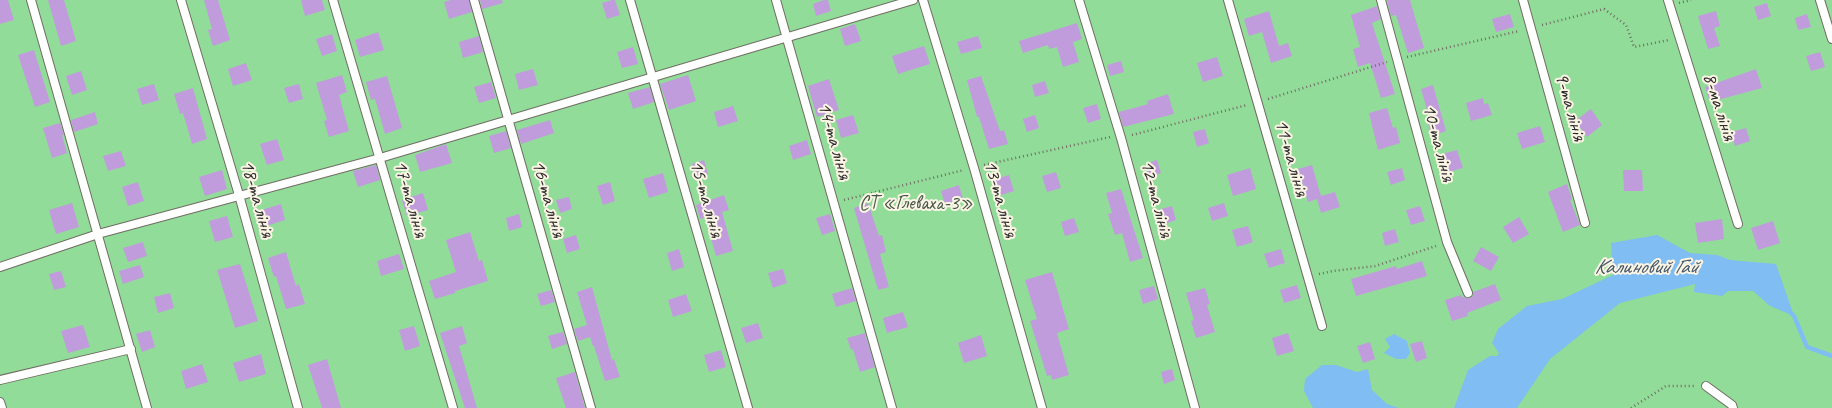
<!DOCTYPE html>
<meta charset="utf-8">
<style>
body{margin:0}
canvas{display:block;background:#f1e8cc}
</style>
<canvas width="1832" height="408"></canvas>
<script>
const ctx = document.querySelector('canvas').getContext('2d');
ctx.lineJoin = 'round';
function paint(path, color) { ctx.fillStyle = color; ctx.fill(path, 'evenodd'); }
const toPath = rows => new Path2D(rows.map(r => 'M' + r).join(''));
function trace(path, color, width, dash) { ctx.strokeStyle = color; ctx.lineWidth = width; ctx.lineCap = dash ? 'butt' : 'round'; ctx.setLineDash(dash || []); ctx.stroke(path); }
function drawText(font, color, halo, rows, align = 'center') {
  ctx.font = font + ' Caveat,sans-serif'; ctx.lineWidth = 4; ctx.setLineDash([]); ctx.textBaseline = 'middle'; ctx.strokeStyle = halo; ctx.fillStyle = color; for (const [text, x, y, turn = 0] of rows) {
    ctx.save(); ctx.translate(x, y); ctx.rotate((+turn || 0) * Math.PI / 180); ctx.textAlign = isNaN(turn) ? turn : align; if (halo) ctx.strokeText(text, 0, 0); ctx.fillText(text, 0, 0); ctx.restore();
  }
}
paint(toPath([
 [0,0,1832,0,1832,408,0,408]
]), '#92dc99');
paint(toPath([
 [1657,235,1690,253,1717,255,1730,260,1776,264,1794,316,1770,306,1753,291,1728,291,1722,296,1694,292,1695,284,1620,303,1550,359,1517,408,1454,408,1468,370,1490,356,1497,356,1499,353,1492,343,1498,329,1527,306,1562,299,1613,275,1611,243],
 [1394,334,1407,341,1410,353,1406,359,1396,359,1384,353,1390,347,1385,339],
 [1322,365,1336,365,1357,372,1368,369,1372,390,1387,404,1399,408,1313,408,1304,391,1305,379]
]), '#7fbdf3');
trace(toPath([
 [1791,313,1794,316,1807,347,1832,356]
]), '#7fbdf3', 4.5);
paint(toPath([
 [0,0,8,0,14,20,0,24],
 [48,0,64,0,76,41,61,46],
 [204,0,218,0,230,40,213,46,208,30,212,29],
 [301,0,322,0,325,10,305,16],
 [451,0,469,0,472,12,449,19,444,2],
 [480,0,502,0,503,3,482,9],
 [612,0,615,0,620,15,607,19,602,3],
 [824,0,828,0,831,11,816,16,813,4],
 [1387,0,1410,0,1424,48,1408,53,1396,15,1391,16],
 [1767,3,1771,16,1758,20,1754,7],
 [1377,6,1381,19,1372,23,1395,94,1381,98,1370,63,1358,67,1353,49,1360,47,1351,15],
 [1269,11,1279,46,1288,43,1292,56,1271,63,1262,32,1249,36,1244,19],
 [1716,11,1720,26,1714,28,1720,46,1708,49,1698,16],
 [1510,14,1514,27,1496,32,1492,19],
 [1807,14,1811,27,1798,30,1795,18],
 [1077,23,1082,39,1073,42,1079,62,1063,67,1057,47,1049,49,1048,45,1023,53,1019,41],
 [855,24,861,41,845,46,840,29],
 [378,32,384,50,360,57,355,40],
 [332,34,337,51,322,56,316,39],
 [479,36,483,52,463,58,459,42],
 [978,36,982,48,961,54,957,42],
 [924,46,930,64,898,74,892,56],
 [633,47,638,64,622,68,617,52],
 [34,50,50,102,35,107,18,55],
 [1820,52,1825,67,1811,71,1806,56],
 [1217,57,1223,76,1203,82,1197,63],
 [1121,61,1124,72,1110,76,1107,65],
 [246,63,252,80,233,86,228,69],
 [533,69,538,85,519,90,515,74],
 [1756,69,1762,88,1710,102,1705,87],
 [81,71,87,90,72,95,66,76],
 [342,75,347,92,339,95,349,131,329,137,324,121,327,120,316,83],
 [688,75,696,101,669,110,660,84],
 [387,76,402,128,385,134,375,99,371,100,366,82],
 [981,76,1000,131,1004,130,1008,144,989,149,979,117,977,117,967,80],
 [829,79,839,110,817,117,808,86],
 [1045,81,1049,93,1035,97,1032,85],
 [491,82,496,98,479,103,474,87],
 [154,84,159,100,142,105,137,89],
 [299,84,303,99,289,103,284,88],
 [1433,85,1446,131,1432,136,1427,121,1430,120,1421,89],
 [650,87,654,102,633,109,628,93],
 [193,88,207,139,192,144,183,113,180,114,174,94],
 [1168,94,1174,114,1123,127,1119,112,1148,104,1147,101],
 [1483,98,1484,104,1488,103,1492,115,1471,121,1466,103],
 [1097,104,1101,119,1088,123,1083,108],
 [733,106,738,121,718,127,714,112],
 [1387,108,1393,128,1396,127,1400,143,1378,150,1369,113],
 [1591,109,1602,125,1587,137,1575,121],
 [95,112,98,124,74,132,71,120],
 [853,115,859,133,841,138,836,120],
 [1035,115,1039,128,1027,132,1023,119],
 [550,120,554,133,521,144,517,130],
 [60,123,64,135,62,135,67,153,52,158,43,128],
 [1540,126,1545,142,1522,149,1517,133],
 [1746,128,1750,141,1735,146,1731,132],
 [1205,129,1209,143,1197,147,1193,132],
 [506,131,511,148,494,153,489,136],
 [277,139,284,160,267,165,260,144],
 [807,140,811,154,793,160,789,146],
 [446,144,452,163,420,172,415,155],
 [1457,150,1463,168,1448,172,1442,154],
 [121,151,126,166,108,171,103,156],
 [704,160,708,174,696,178,692,164],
 [1157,160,1161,173,1149,177,1145,164],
 [376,165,380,180,358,187,353,171],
 [1312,165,1321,196,1335,192,1340,207,1321,213,1317,199,1308,202,1298,169],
 [1250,168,1256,189,1233,196,1227,175],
 [1402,168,1405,180,1391,185,1387,172],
 [222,170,227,189,205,196,199,177],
 [1623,170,1642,170,1643,191,1624,191],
 [1056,172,1061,188,1047,192,1042,176],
 [663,173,668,192,649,198,643,179],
 [1009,175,1014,191,998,196,993,180],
 [138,182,144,201,128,206,122,187],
 [610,182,615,201,603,205,597,186],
 [1567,184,1572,199,1570,200,1580,225,1563,232,1548,192],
 [959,185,963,199,945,204,941,191],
 [1121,189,1143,258,1130,262,1122,233,1115,235,1108,214,1112,213,1106,193],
 [423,193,428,210,407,216,402,200],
 [724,195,729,210,722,212,733,251,716,256,705,217,700,219,696,205],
 [569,197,572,209,560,213,556,200],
 [72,203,79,227,56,234,49,210],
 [868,203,879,236,882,235,886,252,880,254,889,287,878,290,854,208],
 [1224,203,1228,216,1212,221,1208,208],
 [281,204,285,220,260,228,255,212],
 [1172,206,1176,220,1162,225,1157,210],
 [1420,206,1425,221,1411,225,1406,210],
 [519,214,522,227,509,231,506,218],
 [830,214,835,231,822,235,816,218],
 [227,216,233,237,215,242,209,221],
 [1519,217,1529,234,1513,243,1503,227],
 [1074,218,1079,232,1065,236,1061,222],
 [1722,219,1724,239,1698,243,1695,223],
 [1773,221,1780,243,1758,250,1751,228],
 [1248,226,1253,242,1237,247,1232,230],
 [1395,229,1399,242,1385,246,1382,233],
 [470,232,479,261,482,260,488,281,455,291,455,293,435,299,429,281,456,272,446,240],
 [576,235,580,249,567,253,563,239],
 [143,242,147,256,128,262,123,248],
 [1481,247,1499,257,1491,271,1473,261],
 [679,249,684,267,672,271,667,253],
 [1281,249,1285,263,1269,268,1264,254],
 [286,252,296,286,299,284,305,304,286,309,276,276,274,277,268,258],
 [399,254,404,269,381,276,377,261],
 [1422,261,1427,276,1356,296,1351,279,1396,266,1397,269],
 [240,264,258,321,235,328,217,270],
 [140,265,144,277,123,284,119,271],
 [783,269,787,283,773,288,768,273],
 [61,271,66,287,54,290,49,274],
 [1052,272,1069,329,1057,333,1069,375,1052,380,1051,375,1047,376,1030,321,1037,319,1025,280],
 [1495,284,1501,300,1467,313,1468,316,1452,321,1445,300,1461,295,1462,297,1470,298,1473,296,1473,292],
 [1297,285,1301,298,1284,303,1280,290],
 [1154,286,1158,299,1143,304,1139,290],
 [592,287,612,360,614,359,620,377,605,381,594,346,593,346,590,337,578,341,574,329,587,325,577,292],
 [852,288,856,301,836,307,832,294],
 [1205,288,1210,304,1207,305,1215,332,1196,338,1191,321,1194,320,1186,293],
 [551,290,555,302,541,306,537,294],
 [170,293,174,308,158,313,154,297],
 [686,294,692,311,673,317,668,300],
 [903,312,908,327,887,333,883,318],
 [758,323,763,338,746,343,741,328],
 [83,325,90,347,68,353,61,331],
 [414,326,420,346,405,351,399,330],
 [462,326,467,343,459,346,477,408,465,408,440,333],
 [150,330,155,347,142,352,136,334],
 [563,332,567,344,552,349,548,336],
 [865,333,875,367,860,372,853,349,851,350,847,338],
 [1288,333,1294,351,1277,356,1272,338],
 [981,335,987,356,964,363,958,343],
 [1422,341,1427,358,1416,362,1410,344],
 [1370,342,1375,359,1363,363,1357,346],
 [721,350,726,367,709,372,704,355],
 [261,354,266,374,239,382,233,363],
 [327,359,341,408,322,408,308,365],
 [202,364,208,382,186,389,181,371],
 [1172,369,1175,380,1164,384,1161,372],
 [575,372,582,397,585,408,566,408,556,378]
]), '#c09cdd');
const service = toPath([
 [31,0,147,408],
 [181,0,239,195,298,408],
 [333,0,453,408],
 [474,0,591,408],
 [630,0,748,408],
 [776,0,892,408],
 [923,0,974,168,1042,408],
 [1079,0,1121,138,1195,408],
 [1228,0,1322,326],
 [1381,0,1447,242,1468,293],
 [1523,0,1585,223],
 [1668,0,1738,224],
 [1820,0,1832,39],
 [0,267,98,234,380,158,913,0],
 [0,380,131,349],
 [1706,386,1732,405,1733,408],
 [0,402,2,408]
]);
trace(service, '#706d63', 10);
trace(toPath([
 [1679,3,1691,0],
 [1542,25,1604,9,1626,25,1634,47,1669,40],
 [1407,57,1519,31],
 [1268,99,1387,62],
 [1132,135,1247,105],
 [984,165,1110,137],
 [844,200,964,170],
 [1319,274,1333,271,1375,266,1436,246],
 [1631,408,1666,386,1696,386]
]), '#706d63', 2.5, [1, 3]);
trace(service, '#fff', 8);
drawText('20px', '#2b2b2b', '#fcf5e5', [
 ["9-та лінія",1570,107,74],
 ["8-ма лінія",1719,107,72],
 ["14-та лінія",834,141,74],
 ["10-та лінія",1438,143,75],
 ["11-та лінія",1291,158,74],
 ["18-та лінія",257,199,74],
 ["17-та лінія",410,199,74],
 ["16-та лінія",548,199,74],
 ["15-та лінія",706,199,74],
 ["13-та лінія",1000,199,74],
 ["12-та лінія",1156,199,75]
]);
drawText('20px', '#455746', '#fcf5e5', [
 ["СТ «Глеваха-3»",916,204]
]);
drawText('italic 21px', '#445767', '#fcf5e5', [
 ["Калиновий Гай",1646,267]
]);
</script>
